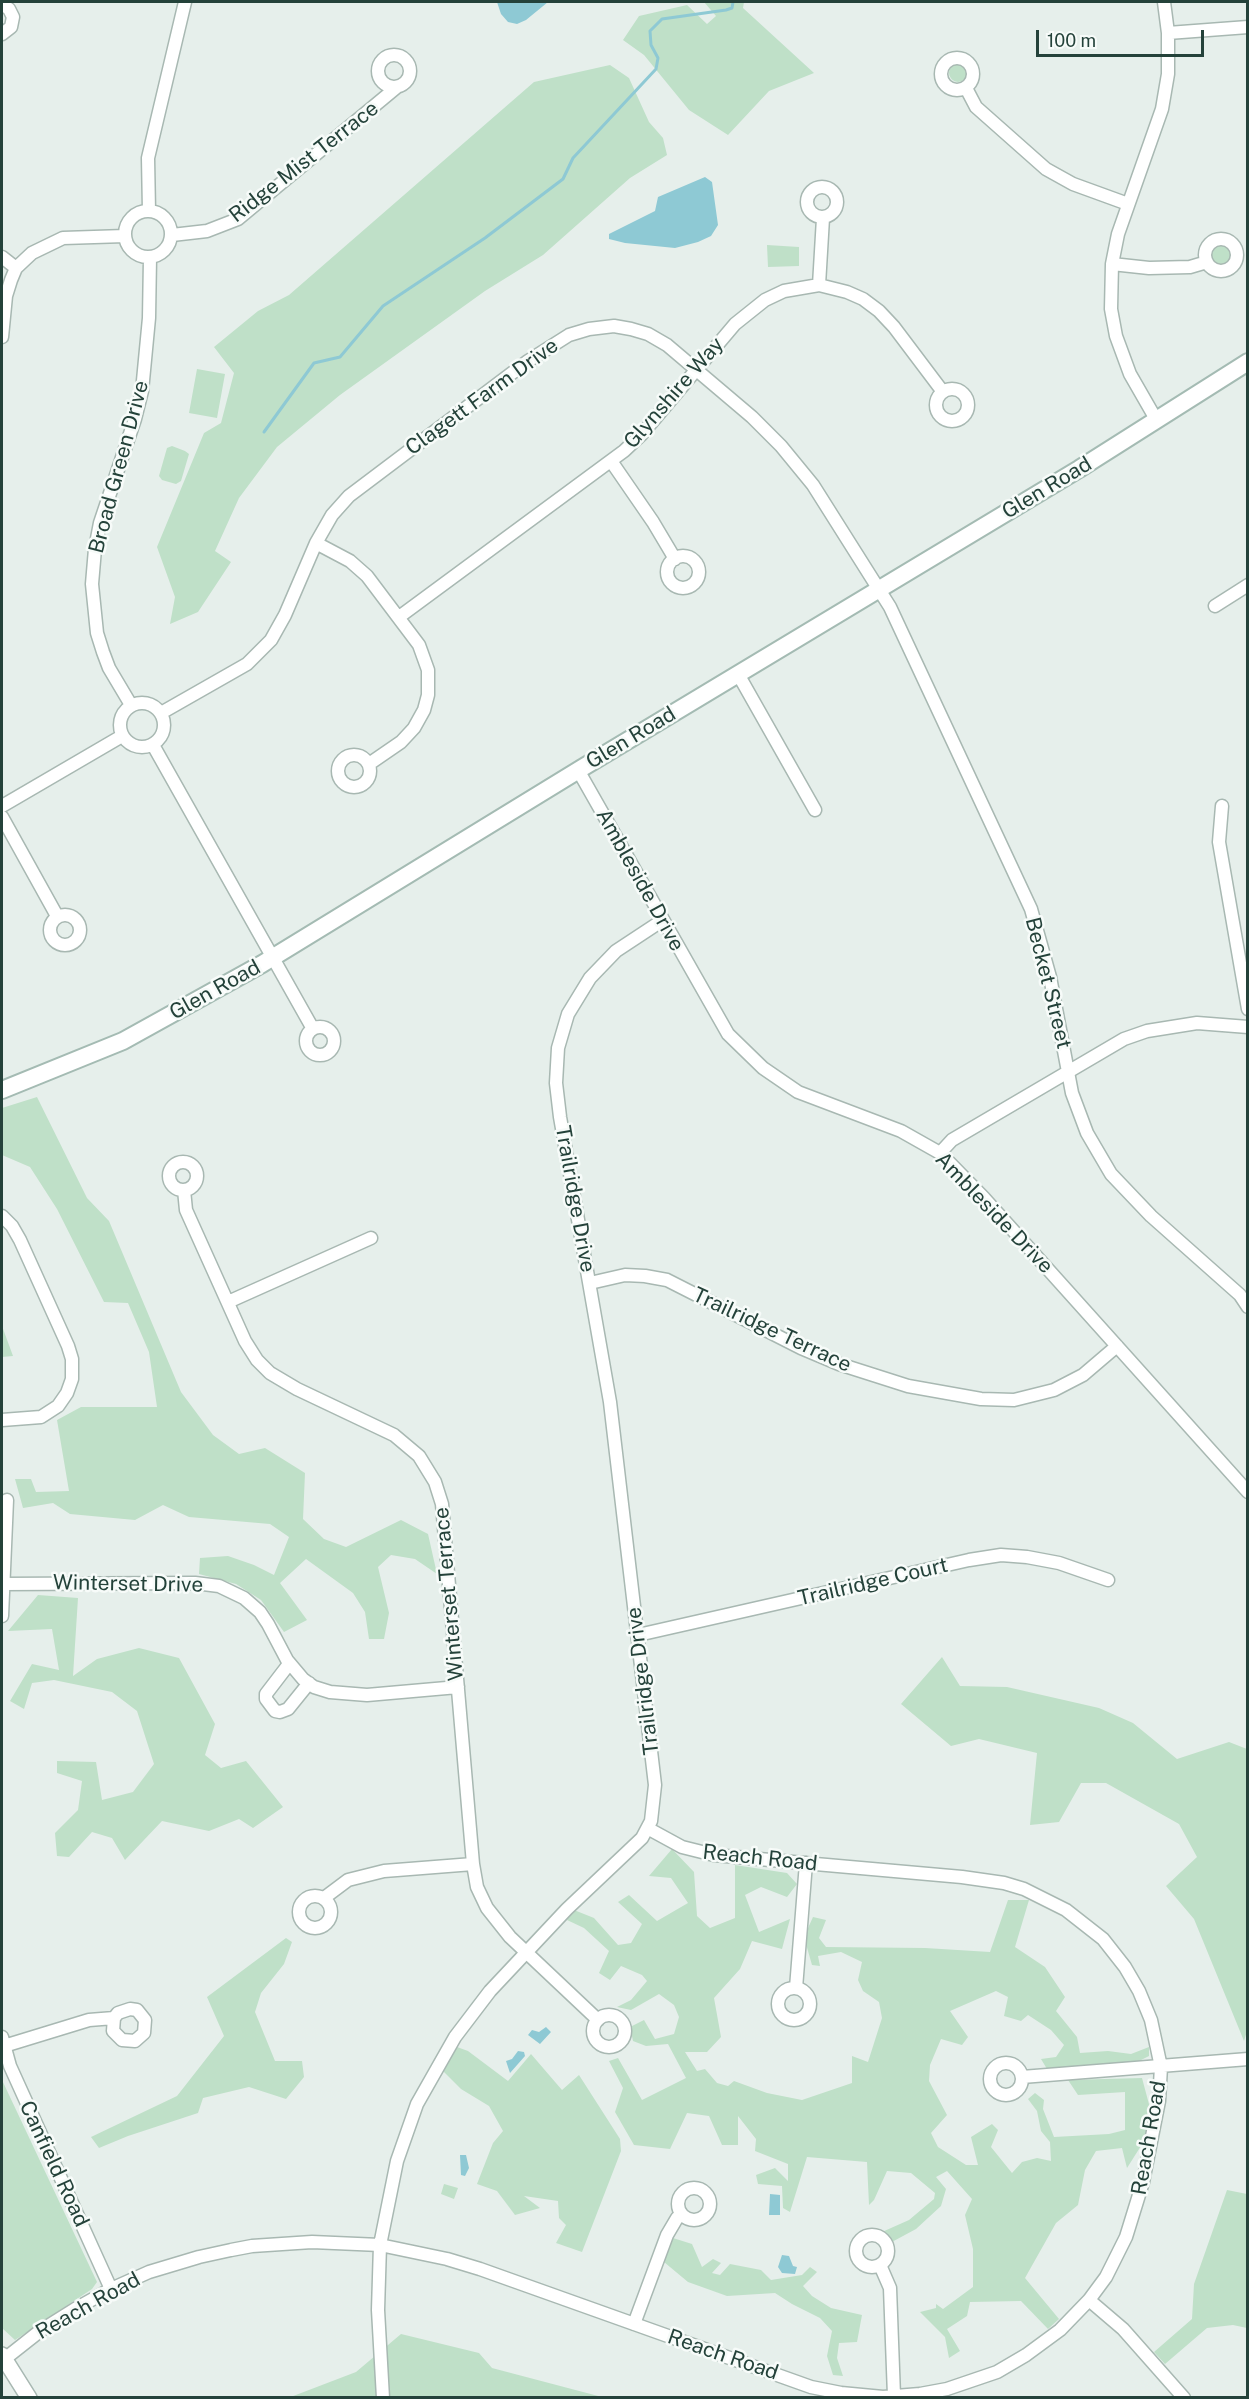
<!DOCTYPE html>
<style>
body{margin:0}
#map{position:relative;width:1249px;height:2399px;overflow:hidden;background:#e6efeb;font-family:"Public Sans",sans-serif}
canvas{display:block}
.frame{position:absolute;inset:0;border:3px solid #24423a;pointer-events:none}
.scale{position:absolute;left:1036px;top:30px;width:168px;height:27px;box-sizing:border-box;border:3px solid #24423a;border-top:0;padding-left:8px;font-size:18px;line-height:21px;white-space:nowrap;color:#24423a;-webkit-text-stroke:4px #f7fbf9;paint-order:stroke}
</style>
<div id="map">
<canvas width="1249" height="2399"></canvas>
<div class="frame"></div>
<div class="scale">100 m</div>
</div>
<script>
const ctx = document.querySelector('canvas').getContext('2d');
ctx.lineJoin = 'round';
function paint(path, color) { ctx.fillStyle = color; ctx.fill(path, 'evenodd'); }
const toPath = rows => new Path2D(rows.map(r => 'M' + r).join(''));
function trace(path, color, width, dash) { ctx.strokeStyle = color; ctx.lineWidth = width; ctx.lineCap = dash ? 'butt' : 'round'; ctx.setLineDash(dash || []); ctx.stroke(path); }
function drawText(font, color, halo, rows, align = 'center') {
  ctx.font = font + ' "Public Sans",sans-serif'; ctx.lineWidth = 5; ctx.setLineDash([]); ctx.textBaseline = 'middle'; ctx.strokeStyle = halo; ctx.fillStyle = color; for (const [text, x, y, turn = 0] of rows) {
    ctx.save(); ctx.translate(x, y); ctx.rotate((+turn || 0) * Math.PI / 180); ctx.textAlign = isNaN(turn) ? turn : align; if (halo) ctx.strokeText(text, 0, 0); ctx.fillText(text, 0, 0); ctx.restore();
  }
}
paint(toPath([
 [704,2,744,2,743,8,814,73,769,91,728,135,689,110,644,55,623,40,639,16,687,5,707,24,716,16],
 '949 73a9 9 0 1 1 18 0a9 9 0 1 1-18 0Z',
 [610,65,629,78,649,122,663,138,667,155,630,178,543,255,485,291,340,395,277,447,239,498,215,551,231,562,198,612,170,624,175,597,157,547,204,433,221,423,234,373,214,347,258,311,289,295,534,82],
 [767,245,799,247,799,266,768,267],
 '1211 255a10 10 0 1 1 20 0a10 10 0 1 1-20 0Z',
 [197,369,225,374,217,418,189,413],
 [172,446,185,451,189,454,181,481,176,484,162,480,159,476,167,448],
 [37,1097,87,1198,109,1221,181,1392,213,1435,239,1454,265,1448,305,1473,303,1519,324,1539,346,1547,401,1520,428,1534,437,1574,415,1559,391,1555,378,1567,389,1613,384,1639,369,1639,365,1612,353,1593,306,1559,280,1583,307,1620,284,1632,261,1600,236,1584,199,1574,200,1558,228,1556,254,1565,274,1575,289,1537,270,1524,189,1517,163,1505,135,1520,70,1514,53,1503,23,1508,15,1479,31,1479,36,1492,69,1491,57,1420,81,1407,157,1407,149,1352,128,1303,104,1302,57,1209,30,1167,2,1155,2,1108],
 [2,1326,13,1356,2,1357],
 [38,1595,78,1598,73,1676,97,1659,139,1648,179,1658,215,1724,205,1755,221,1768,246,1761,283,1807,253,1828,239,1819,209,1831,162,1821,125,1860,112,1838,92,1832,69,1857,57,1856,55,1833,78,1810,82,1781,57,1773,57,1761,96,1762,102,1800,133,1792,154,1764,137,1711,112,1692,54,1680,32,1683,24,1709,10,1701,32,1664,59,1670,52,1629,8,1631],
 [942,1657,960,1686,1007,1687,1099,1708,1133,1723,1177,1759,1229,1742,1247,1749,1248,2028,1244,2041,1194,1919,1166,1886,1197,1857,1179,1824,1106,1783,1081,1783,1059,1822,1030,1825,1037,1753,979,1739,951,1746,901,1704],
 [672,1849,694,1872,697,1916,710,1928,735,1918,735,1865,787,1873,797,1884,787,1897,761,1887,745,1895,759,1932,790,1919,782,1949,752,1941,740,1969,714,1998,721,2037,707,2052,685,2052,697,2071,705,2069,717,2083,728,2086,734,2081,767,2093,802,2100,852,2083,852,2056,868,2062,882,2018,879,2002,863,1991,858,1980,862,1962,841,1952,818,1956,820,1966,812,1965,804,1937,813,1917,826,1920,819,1938,826,1947,925,1948,990,1952,1008,1900,1029,1900,1015,1947,1045,1967,1065,1997,1056,2011,1077,2037,1080,2053,1108,2051,1131,2054,1149,2047,1149,2056,1137,2062,1047,2069,1041,2059,1056,2057,1064,2045,1051,2030,1028,2015,1021,2021,1004,2016,1008,1997,996,1991,950,2011,968,2037,962,2045,941,2039,930,2065,929,2081,947,2115,931,2133,938,2147,966,2165,978,2165,971,2137,992,2124,998,2130,991,2147,1012,2173,1022,2162,1037,2158,1051,2161,1050,2142,1041,2131,1037,2111,1028,2099,1035,2093,1044,2100,1043,2109,1054,2137,1109,2134,1125,2130,1125,2092,1078,2095,1068,2080,1142,2078,1150,2108,1146,2138,1127,2168,1122,2148,1096,2151,1085,2170,1078,2205,1056,2223,1025,2278,1059,2319,1048,2329,1021,2301,970,2302,967,2316,947,2329,960,2351,949,2358,945,2337,920,2312,936,2308,936,2304,943,2309,973,2287,973,2249,965,2215,972,2199,947,2171,936,2177,946,2189,941,2206,916,2229,890,2243,882,2232,909,2220,934,2199,935,2193,911,2173,887,2171,874,2200,869,2205,867,2162,807,2157,790,2212,783,2208,782,2186,758,2184,756,2175,775,2168,788,2181,788,2164,755,2151,756,2139,738,2116,738,2145,722,2145,709,2116,687,2113,670,2149,634,2145,615,2112,623,2088,609,2061,618,2058,642,2100,686,2078,668,2044,646,2046,633,2041,630,2027,644,2020,655,2039,674,2034,679,2017,674,2005,659,1994,631,2010,617,2007,631,2000,647,1981,642,1975,621,1966,610,1980,599,1973,609,1951,584,1928,567,1920,574,1910,594,1918,618,1945,631,1943,642,1924,618,1902,629,1895,657,1921,688,1903,671,1878,649,1876],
 [286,1938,292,1942,284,1964,261,1993,255,2012,275,2061,302,2061,304,2077,286,2099,249,2087,203,2098,198,2113,128,2136,99,2148,91,2137,177,2096,224,2036,207,1997],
 [457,2047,468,2051,508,2081,531,2054,562,2090,579,2075,620,2139,621,2151,582,2252,556,2243,566,2225,559,2218,558,2201,524,2196,540,2208,515,2215,497,2191,477,2184,493,2143,503,2131,489,2106,461,2089,443,2071],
 [2,2080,97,2282,92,2289,15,2340,2,2328],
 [444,2184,458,2188,454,2199,441,2194],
 [1227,2190,1247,2194,1247,2328,1233,2325,1207,2328,1165,2364,1154,2352,1192,2319,1194,2284],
 [673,2238,692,2244,702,2267,713,2259,721,2263,712,2273,720,2275,730,2264,761,2270,771,2280,802,2275,810,2267,817,2272,803,2286,812,2296,831,2308,862,2315,857,2342,839,2343,837,2358,843,2376,833,2375,827,2356,832,2331,820,2318,792,2304,775,2293,727,2296,688,2282,664,2262],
 [401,2334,479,2353,492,2368,602,2397,288,2398,356,2372]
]), '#bfe0c8');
paint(toPath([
 [497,2,548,2,526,20,517,24,508,22,501,14],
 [705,177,712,182,718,225,711,236,698,242,675,248,625,243,609,239,609,234,655,211,658,197],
 [546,2027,551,2032,540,2044,528,2035,532,2030,539,2032],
 [518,2051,524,2052,525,2056,510,2073,506,2061,512,2059],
 [460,2155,466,2155,469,2168,465,2176,461,2175],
 [770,2194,780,2195,780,2215,769,2215],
 [782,2255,789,2256,793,2266,797,2267,795,2274,782,2273,778,2267]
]), '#8ec9d4');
trace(toPath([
 [264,432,314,363,340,357,383,306,485,238,563,179,573,158,656,69,658,58,651,45,650,31,662,19,726,10,732,8,733,2]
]), '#8ec9d4', 3);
const minor = toPath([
 [2,4,9,9,13,17,11,27,2,34],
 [1168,33,1248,27],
 '378 71a16 16 0 1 1 32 0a16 16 0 1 1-32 0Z',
 '941 74a16 16 0 1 1 32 0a16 16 0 1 1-32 0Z',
 [966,88,976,107,1046,169,1073,184,1128,204],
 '807 202a15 15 0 1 1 30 0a15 15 0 1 1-30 0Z',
 '125 234a23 23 0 1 1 46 0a23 23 0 1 1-46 0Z',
 [149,211,148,158,185,2],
 [172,235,207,231,238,219,397,87],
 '1205 255a16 16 0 1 1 32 0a16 16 0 1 1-32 0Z',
 [2,257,16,268],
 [1112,264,1149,268,1190,267,1207,262],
 [819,285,823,218],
 [2,337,6,296,11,280,16,268,32,253,63,238,125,236],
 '936 405a16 16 0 1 1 32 0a16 16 0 1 1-32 0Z',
 [1157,421,1130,374,1116,336,1111,309,1112,264,1118,234,1162,109,1168,74,1168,33,1164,2],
 [611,461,653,522,675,559],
 [316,543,350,561,367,576,419,645,428,670,428,695,424,710,414,728,401,742,369,764],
 '667 572a16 16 0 1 1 32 0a16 16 0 1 1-32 0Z',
 [1215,606,1248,585],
 [399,617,624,451,642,434,735,324,765,300,784,291,819,285,847,292,863,299,879,311,894,327,943,392],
 [738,674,815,810],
 '120 725a22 22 0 1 1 44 0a22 22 0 1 1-44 0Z',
 [131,705,109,668,103,652,97,633,92,584,95,549,100,523,135,419,142,391,149,318,150,258],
 [161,713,247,664,271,640,285,615,316,543,332,515,349,496,528,361,569,335,589,329,614,326,631,329,648,334,667,345,752,417,781,446,813,485,890,607,1031,909,1050,977,1072,1093,1087,1133,1111,1174,1151,1216,1240,1295,1248,1307],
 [153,745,313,1029],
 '338 771a16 16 0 1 1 32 0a16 16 0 1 1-32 0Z',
 [578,770,728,1034,763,1068,798,1092,901,1131,940,1153,984,1198,1248,1492],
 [2,806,122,736],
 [1222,806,1219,842,1248,1009],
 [2,817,57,916],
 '50 930a15 15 0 1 1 30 0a15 15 0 1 1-30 0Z',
 '306 1041a14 14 0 1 1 28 0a14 14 0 1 1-28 0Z',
 [940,1153,952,1140,1124,1039,1147,1031,1197,1023,1248,1027],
 '169 1176a14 14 0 1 1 28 0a14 14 0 1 1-28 0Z',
 [184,1190,186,1210,245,1341,257,1360,270,1373,297,1389,394,1435,419,1456,435,1482,442,1504,473,1864,477,1887,487,1908,510,1937,598,2020],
 [2,1216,12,1226,20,1240,68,1346,72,1359,72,1379,67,1393,58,1406,41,1417,2,1420],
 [590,1283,625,1275,645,1276,667,1280,801,1348,839,1364,908,1386,981,1399,1014,1400,1054,1390,1083,1375,1117,1346],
 [228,1302,371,1238],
 [2,1584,195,1583,219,1586,244,1598,260,1612,268,1624,287,1660,303,1679,314,1687,330,1692,367,1695,458,1687],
 [2,1616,7,1500],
 [638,1635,969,1560,1001,1555,1027,1557,1059,1563,1108,1580],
 [289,1664,266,1694,266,1699,275,1711,280,1712,288,1709,309,1683],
 '299 1912a16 16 0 1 1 32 0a16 16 0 1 1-32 0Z',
 [324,1898,348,1880,384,1871,473,1864],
 [796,1988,806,1863],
 '778 2004a16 16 0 1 1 32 0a16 16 0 1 1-32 0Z',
 '593 2031a16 16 0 1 1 32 0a16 16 0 1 1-32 0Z',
 [2,2037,10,2066,111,2289],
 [4,2046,89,2020,114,2018,118,2013,130,2009,137,2010,145,2020,144,2033,135,2041,122,2040,113,2031,114,2018],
 '990 2079a16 16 0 1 1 32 0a16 16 0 1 1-32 0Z',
 [1022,2077,1248,2059],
 '678 2204a16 16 0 1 1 32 0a16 16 0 1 1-32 0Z',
 '856 2251a16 16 0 1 1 32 0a16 16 0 1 1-32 0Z',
 [880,2265,890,2288,894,2396],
 [1089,2300,1123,2329,1184,2398],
 [634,2324,667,2235,677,2218,682,2215],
 [2,2361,40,2331,75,2309,111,2289,149,2272,199,2257,231,2250,252,2246,312,2242,380,2245,447,2259,480,2269,811,2387,841,2393,883,2397,920,2394,947,2389,997,2372,1026,2355,1060,2330,1089,2300,1106,2277,1126,2237,1143,2182,1159,2101,1161,2067,1151,2020,1139,1991,1125,1967,1103,1939,1066,1910,1024,1889,1004,1883,962,1877,714,1855,682,1847,649,1829],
 [383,2398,378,2310,380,2245,397,2161,417,2104,455,2037,490,1991,567,1909,642,1838,651,1821,655,1785,610,1402,560,1117,556,1083,558,1048,568,1014,590,978,616,951,663,920]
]);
const tertiary = toPath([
 [2,2355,29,2398]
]);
const secondary = toPath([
 [2,1090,123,1041,262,964,582,768,1079,469,1248,362]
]);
trace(minor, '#a8b8b2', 15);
trace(tertiary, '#a8b8b2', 18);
trace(secondary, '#a4bbb3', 20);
trace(minor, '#fff', 12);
trace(tertiary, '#fff', 15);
trace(secondary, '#fff', 16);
drawText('21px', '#24423a', '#f7fbf9', [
 ["Ridge Mist Terrace",304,162,-38],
 ["Glynshire Way",674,393,-49],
 ["Clagett Farm Drive",482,397,-36],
 ["Broad Green Drive",119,467,-75],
 ["Glen Road",1047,488,-31],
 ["Glen Road",631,738,-31],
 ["Ambleside Drive",640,880,61],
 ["Becket Street",1048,983,76],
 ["Glen Road",215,990,-29],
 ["Trailridge Drive",575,1199,80],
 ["Ambleside Drive",994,1213,46],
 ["Trailridge Terrace",772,1330,25],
 ["Trailridge Court",873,1582,-13],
 ["Winterset Drive",128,1584,1],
 ["Winterset Terrace",449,1594,-95],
 ["Trailridge Drive",643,1681,-97],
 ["Reach Road",760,1858,6],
 ["Reach Road",1149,2138,-80],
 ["Canfield Road",54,2164,65],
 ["Reach Road",88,2306,-29],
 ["Reach Road",723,2355,19]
]);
</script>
